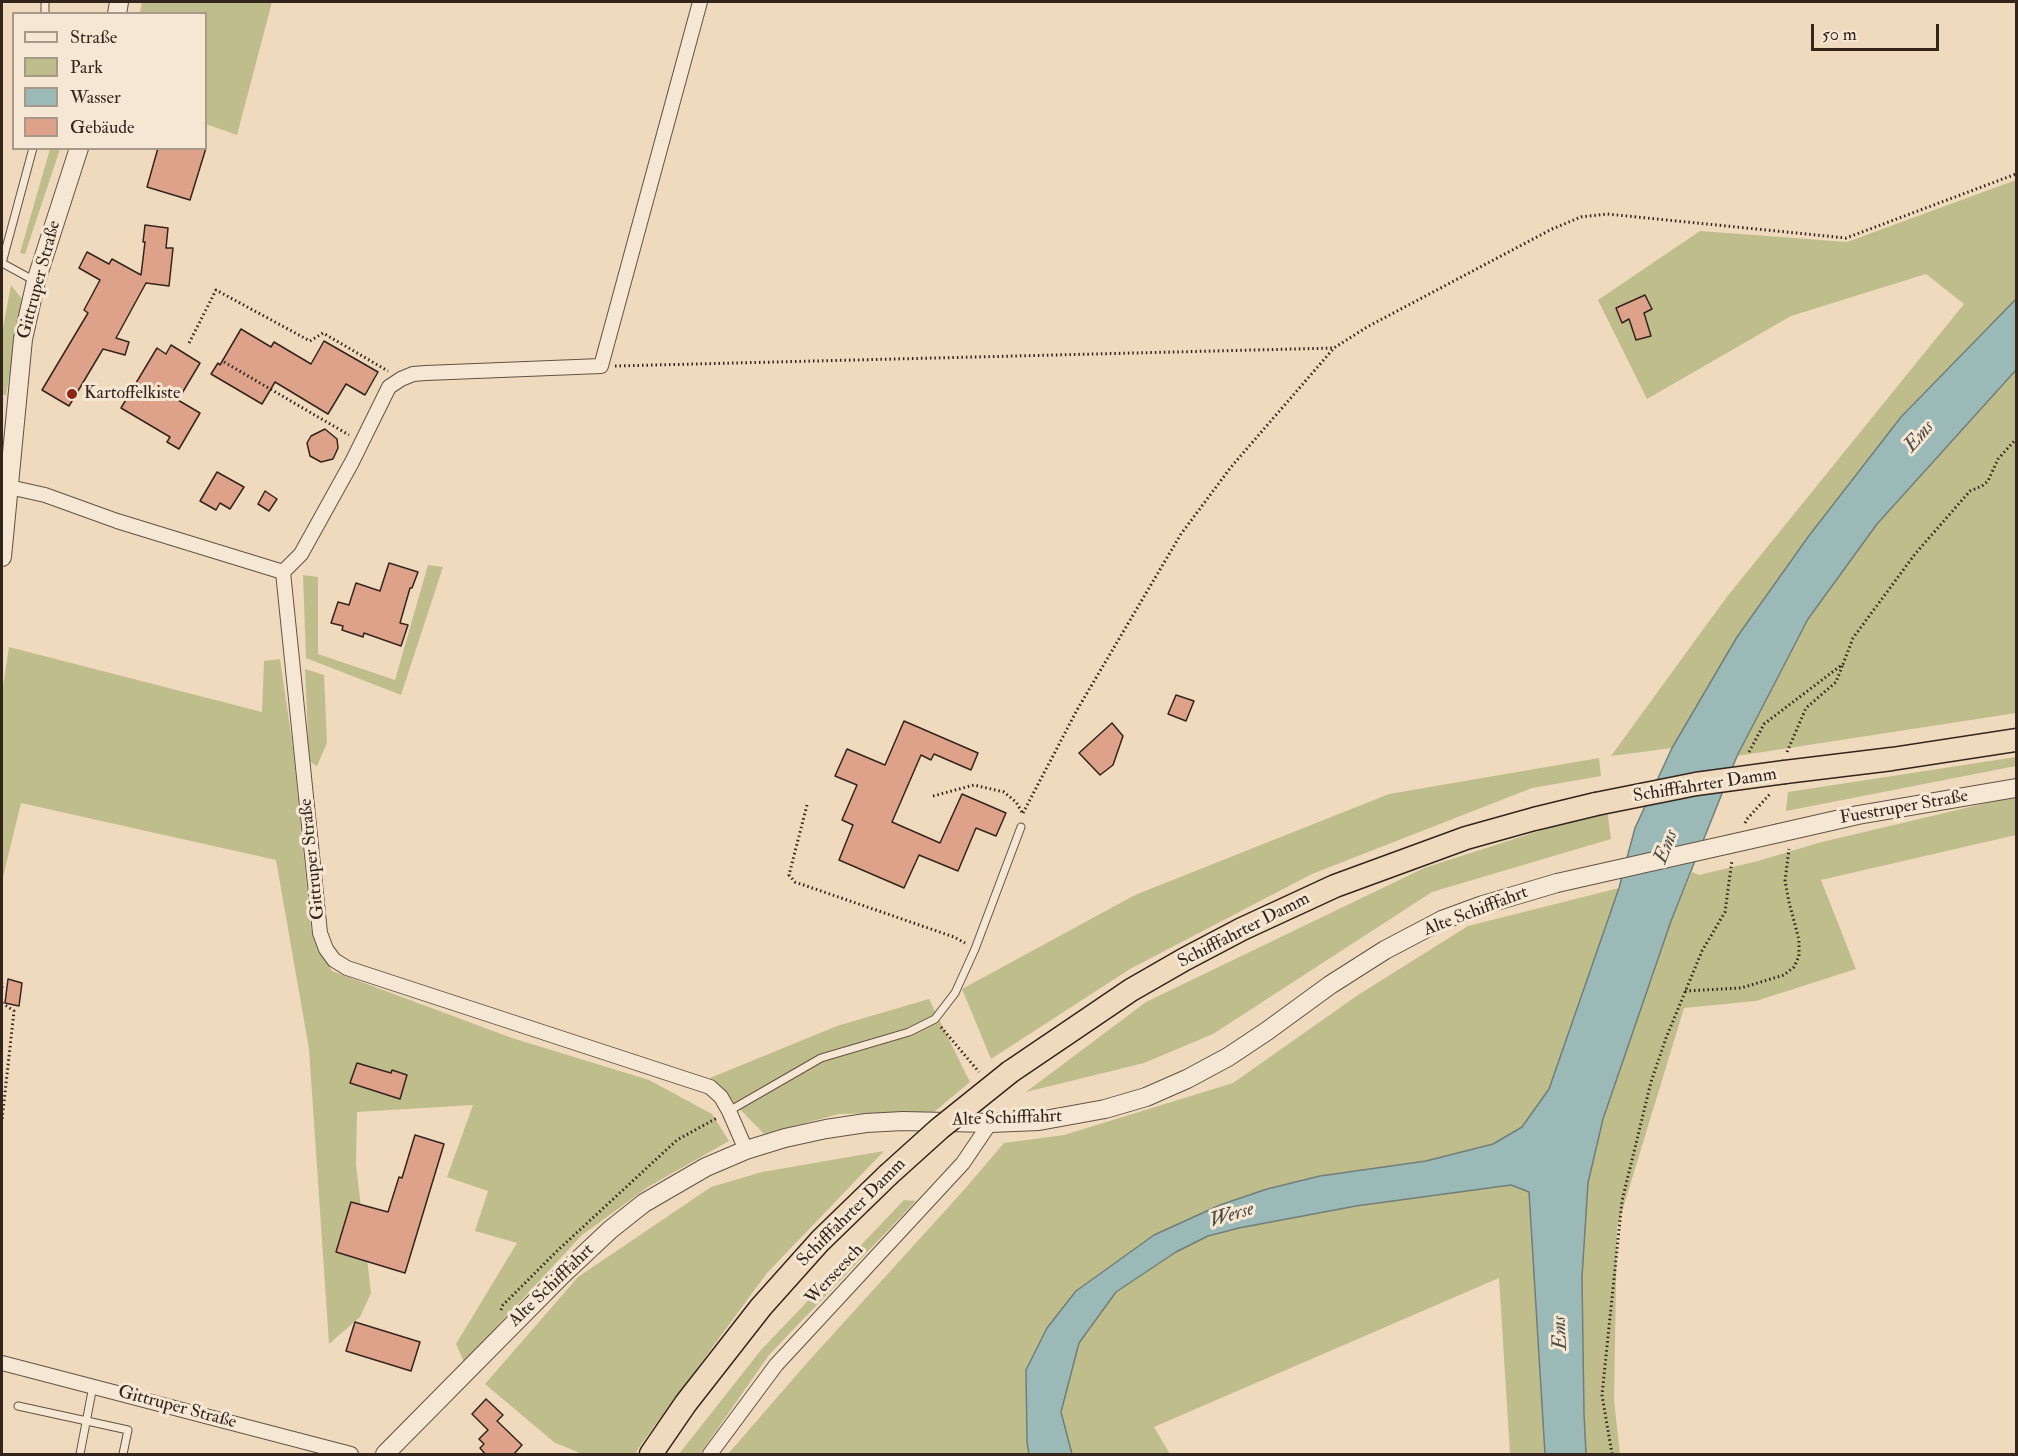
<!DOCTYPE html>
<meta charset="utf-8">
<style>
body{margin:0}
#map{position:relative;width:2018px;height:1456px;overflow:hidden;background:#efdabd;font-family:"IM FELL Double Pica",serif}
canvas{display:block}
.frame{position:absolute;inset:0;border:3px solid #33251c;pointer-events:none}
.legend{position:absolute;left:12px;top:12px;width:195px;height:138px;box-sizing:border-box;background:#f5e7d4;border:2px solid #a7998a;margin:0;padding:8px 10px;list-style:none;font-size:18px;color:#33251c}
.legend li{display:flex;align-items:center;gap:12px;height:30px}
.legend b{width:30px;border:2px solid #a7998a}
.scale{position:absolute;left:1811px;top:24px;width:128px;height:27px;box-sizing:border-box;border:3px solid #33251c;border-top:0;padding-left:8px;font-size:18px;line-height:21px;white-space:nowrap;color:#33251c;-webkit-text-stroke:4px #f5e7d4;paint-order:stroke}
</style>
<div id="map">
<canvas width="2018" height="1456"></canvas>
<div class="frame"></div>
<ul class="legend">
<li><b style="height:8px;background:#f5e7d4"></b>Straße</li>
<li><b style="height:16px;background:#c0bd8d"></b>Park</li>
<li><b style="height:16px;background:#9bbab7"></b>Wasser</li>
<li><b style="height:16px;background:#dea28a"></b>Gebäude</li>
</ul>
<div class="scale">50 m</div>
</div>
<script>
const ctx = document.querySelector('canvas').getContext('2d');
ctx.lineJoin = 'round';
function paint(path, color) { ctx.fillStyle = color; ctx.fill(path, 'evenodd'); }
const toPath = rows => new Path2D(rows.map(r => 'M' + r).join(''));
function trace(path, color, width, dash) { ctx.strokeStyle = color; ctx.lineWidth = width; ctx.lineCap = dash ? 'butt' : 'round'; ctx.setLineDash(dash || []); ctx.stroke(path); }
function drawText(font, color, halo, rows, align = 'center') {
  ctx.font = font + ' "IM FELL Double Pica",serif'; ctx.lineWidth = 6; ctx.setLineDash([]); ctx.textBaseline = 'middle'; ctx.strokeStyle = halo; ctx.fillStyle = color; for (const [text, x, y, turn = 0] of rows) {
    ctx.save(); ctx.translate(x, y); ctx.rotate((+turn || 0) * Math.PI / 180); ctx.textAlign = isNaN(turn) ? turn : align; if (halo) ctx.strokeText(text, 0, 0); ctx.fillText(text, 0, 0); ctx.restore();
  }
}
paint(toPath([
 [142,2,272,2,237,135,206,124,206,14,140,13],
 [50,149,60,149,25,254,20,253],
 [2016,180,2016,299,1901,417,1808,537,1737,637,1672,748,1611,756,1726,598,1964,304,1926,274,1791,316,1647,399,1598,300,1700,231,1847,242],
 [11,285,22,299,6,396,2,393,2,333],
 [2016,370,2016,713,1737,756,1808,619,1877,524],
 [428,565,443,567,401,695,306,658,303,575,318,577,318,654,395,680],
 [9,647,262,712,264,661,280,659,293,748,311,929,332,971,512,1038,649,1080,712,1114,729,1141,648,1187,582,1235,464,1362,456,1344,517,1243,475,1231,488,1191,447,1177,473,1105,357,1112,356,1165,371,1293,360,1317,329,1344,309,1049,276,860,21,803,2,881,2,693],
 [305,669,324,675,327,743,317,766,309,761],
 [2016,757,2016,766,1786,811,1788,792],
 [1599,758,1601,776,1532,788,1312,874,1130,969,991,1059,962,989,1135,895,1389,794],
 [2016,796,2016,835,1821,880,1856,969,1756,1001,1684,1008,1617,1228,1614,1400,1620,1454,1586,1454,1584,1413,1582,1277,1588,1183,1603,1119,1637,1016,1671,921,1692,872,1699,875,1758,861,1818,843],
 [1607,809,1611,839,1432,892,1213,1034,1144,1063,1026,1092,1146,1002,1424,868],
 [1619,888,1549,1089,1522,1127,1493,1144,1426,1161,1320,1176,1267,1189,1220,1205,1154,1235,1033,1358,1026,1370,1027,1442,1029,1454,728,1454,806,1364,963,1191,1004,1143,1064,1135,1233,1083,1358,995,1468,926],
 [929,999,970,1082,934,1112,839,1114,764,1134,710,1078,837,1026],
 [884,1151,767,1273,642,1443,635,1454,577,1454,578,1452,555,1443,485,1384,578,1277,711,1187,762,1172],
 [1511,1185,1529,1192,1545,1454,1510,1454,1499,1278,1154,1427,1170,1454,1072,1454,1061,1412,1079,1343,1116,1292,1176,1252,1208,1236,1239,1228,1356,1206],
 [904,1200,916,1201,769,1355,700,1454,679,1454,761,1350]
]), '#c0bd8d');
const water = toPath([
 [2016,299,2016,370,1877,524,1808,619,1737,756,1671,921,1603,1119,1588,1183,1582,1277,1584,1413,1586,1454,1545,1454,1529,1192,1511,1185,1356,1206,1239,1228,1208,1236,1176,1252,1116,1292,1079,1343,1061,1412,1072,1454,1029,1454,1027,1442,1026,1370,1047,1328,1076,1291,1154,1235,1220,1205,1267,1189,1320,1176,1426,1161,1493,1144,1522,1127,1549,1089,1619,888,1635,828,1672,748,1737,637,1808,537,1901,417,2016,299]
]);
paint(water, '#9bbab7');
trace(water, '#717e79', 1.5);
const building = toPath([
 [158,148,206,148,190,200,147,187,158,148],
 [145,225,168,228,166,248,173,248,169,286,146,283,116,338,129,342,125,355,103,349,69,406,42,390,88,313,84,310,100,280,79,268,87,252,109,264,112,259,141,275,145,242,143,242,145,225],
 [1645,295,1652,309,1644,313,1651,336,1636,340,1629,319,1622,323,1616,308,1645,295],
 [241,329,271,347,274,342,311,364,324,341,378,372,365,395,346,384,328,414,275,382,262,404,211,374,218,363,220,365,241,329],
 [171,345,200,363,178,400,200,413,179,449,167,442,170,437,121,408,157,348,166,354,171,345],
 [325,429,337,439,338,448,333,459,321,462,310,456,307,443,311,436,325,429],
 [217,472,244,487,230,509,220,503,216,510,200,501,217,472],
 [265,491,277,499,269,511,258,504,265,491],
 [389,563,418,572,412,588,410,588,400,623,408,625,401,646,364,633,363,637,342,630,343,626,331,623,338,602,349,605,356,583,380,591,389,563],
 [1176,695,1194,701,1186,721,1168,714,1176,695],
 [904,721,978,753,971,770,934,754,931,760,921,755,892,822,940,843,962,794,1006,813,996,836,976,828,958,871,919,855,904,888,839,860,853,825,842,820,857,785,835,776,847,749,885,765,904,721],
 [1112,723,1123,736,1113,765,1100,775,1079,753,1112,723],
 [8,979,22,983,19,1006,5,1003,8,979],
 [357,1063,391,1073,392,1070,407,1075,400,1099,350,1083,357,1063],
 [415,1135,444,1144,405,1273,336,1252,351,1202,388,1212,399,1177,402,1178,415,1135],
 [355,1322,420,1342,411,1371,346,1351,355,1322],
 [486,1399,503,1415,497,1421,522,1445,513,1455,486,1455,480,1448,484,1444,479,1439,488,1430,472,1414,486,1399]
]);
paint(building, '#dea28a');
trace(building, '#33251c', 1.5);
const service = toPath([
 [45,14,45,2],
 [33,148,2,263,35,281],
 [729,1111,821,1058,909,1032,935,1019,955,993,975,949,1021,827],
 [18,1406,128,1430,123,1454],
 [80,1454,93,1386]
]);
const minor = toPath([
 [9,487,45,495,117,521,283,572,320,933,326,949,334,960,347,968,710,1087,721,1097,729,1111,746,1150],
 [283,572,301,554,352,462,389,387,401,379,413,374,426,373,601,366,700,2],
 [2,1363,351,1454],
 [710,1454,776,1365,963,1163,990,1123]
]);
const tertiary = toPath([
 [117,14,119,2],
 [2,557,23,339,36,281,79,148],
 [1779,833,1858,815,2016,788],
 [385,1454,562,1275,610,1230,644,1203,706,1167,746,1150,785,1138,826,1129,866,1123,903,1121,990,1123,1039,1121,1105,1109,1146,1097,1187,1079,1228,1057,1267,1031,1330,985,1385,950,1442,920,1483,905,1557,883]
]);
const trunk = toPath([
 [1785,772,1892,759,2016,740],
 [1010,1072,1131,990,1185,959,1242,929,1335,886,1466,838,1534,819,1596,804],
 [651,1454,686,1403,761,1307,820,1241,888,1175]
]);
trace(service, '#625244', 9);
trace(minor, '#625244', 16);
trace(tertiary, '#625244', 20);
trace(trunk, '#33251c', 25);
trace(toPath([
 [189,343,216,290,310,341,323,333,388,371],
 [224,362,349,435],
 [615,366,1334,348,1367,327,1552,229,1581,217,1607,214,1846,238,2016,174],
 [1749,752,1764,724,1843,664,1853,638,1915,554,1970,491,1982,486,1988,481,1998,459,2016,439],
 [1787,752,1806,708,1836,682,1843,664],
 [933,796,974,785,1004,792,1016,802,1023,814],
 [807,805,789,875,795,882,954,937,965,943],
 [1023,813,1077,710,1181,534,1231,467,1334,348],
 [1745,823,1747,819,1770,794],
 [2,988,2,983],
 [1685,991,1741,988,1784,975,1794,967,1799,956,1799,940,1789,902,1785,881,1789,849],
 [2,1003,14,1011,2,1120],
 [941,1027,979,1072],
 [501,1310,503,1305,557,1251,677,1140,717,1118],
 [1612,1454,1602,1395,1622,1201,1651,1082,1666,1038,1702,951,1725,912,1732,860]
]), '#33251c', 3, [1.5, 3]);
trace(service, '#f5e7d4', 7);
trace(minor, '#f5e7d4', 14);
trace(tertiary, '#f5e7d4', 18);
trace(trunk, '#efdabd', 22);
const tertiaryBridge = toPath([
 [1557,883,1779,833]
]);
const trunkBridge = toPath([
 [1596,804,1696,784,1785,772],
 [888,1175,939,1129,1010,1072]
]);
trace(tertiaryBridge, '#625244', 20, []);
trace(trunkBridge, '#33251c', 25, []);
trace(tertiaryBridge, '#f5e7d4', 18);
trace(trunkBridge, '#efdabd', 22);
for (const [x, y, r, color] of [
 [72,394,6,"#8f2418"]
]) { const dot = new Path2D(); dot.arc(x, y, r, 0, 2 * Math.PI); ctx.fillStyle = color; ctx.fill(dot); trace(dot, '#f5e7d4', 2); }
drawText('18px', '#33251c', '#f5e7d4', [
 ["Gittruper Straße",40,280,-75],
 ["Schifffahrter Damm",1705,786,-9],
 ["Fuestruper Straße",1904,808,-10],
 ["Gittruper Straße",313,859,-96],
 ["Alte Schifffahrt",1476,912,-21],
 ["Schifffahrter Damm",1244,931,-27],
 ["Alte Schifffahrt",1007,1119,-2],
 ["Schifffahrter Damm",852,1213,-45],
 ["Werseesch",835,1275,-47],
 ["Alte Schifffahrt",552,1286,-44],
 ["Gittruper Straße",177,1408,15]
]);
drawText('18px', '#33251c', '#f5e7d4', [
 ["Kartoffelkiste",84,394]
], 'left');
drawText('italic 20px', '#4d4a43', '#f5e7d4', [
 ["Ems",1920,437,-49],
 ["Ems",1667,847,-69],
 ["Werse",1232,1216,-17],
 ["Ems",1561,1333,-92]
]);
</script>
